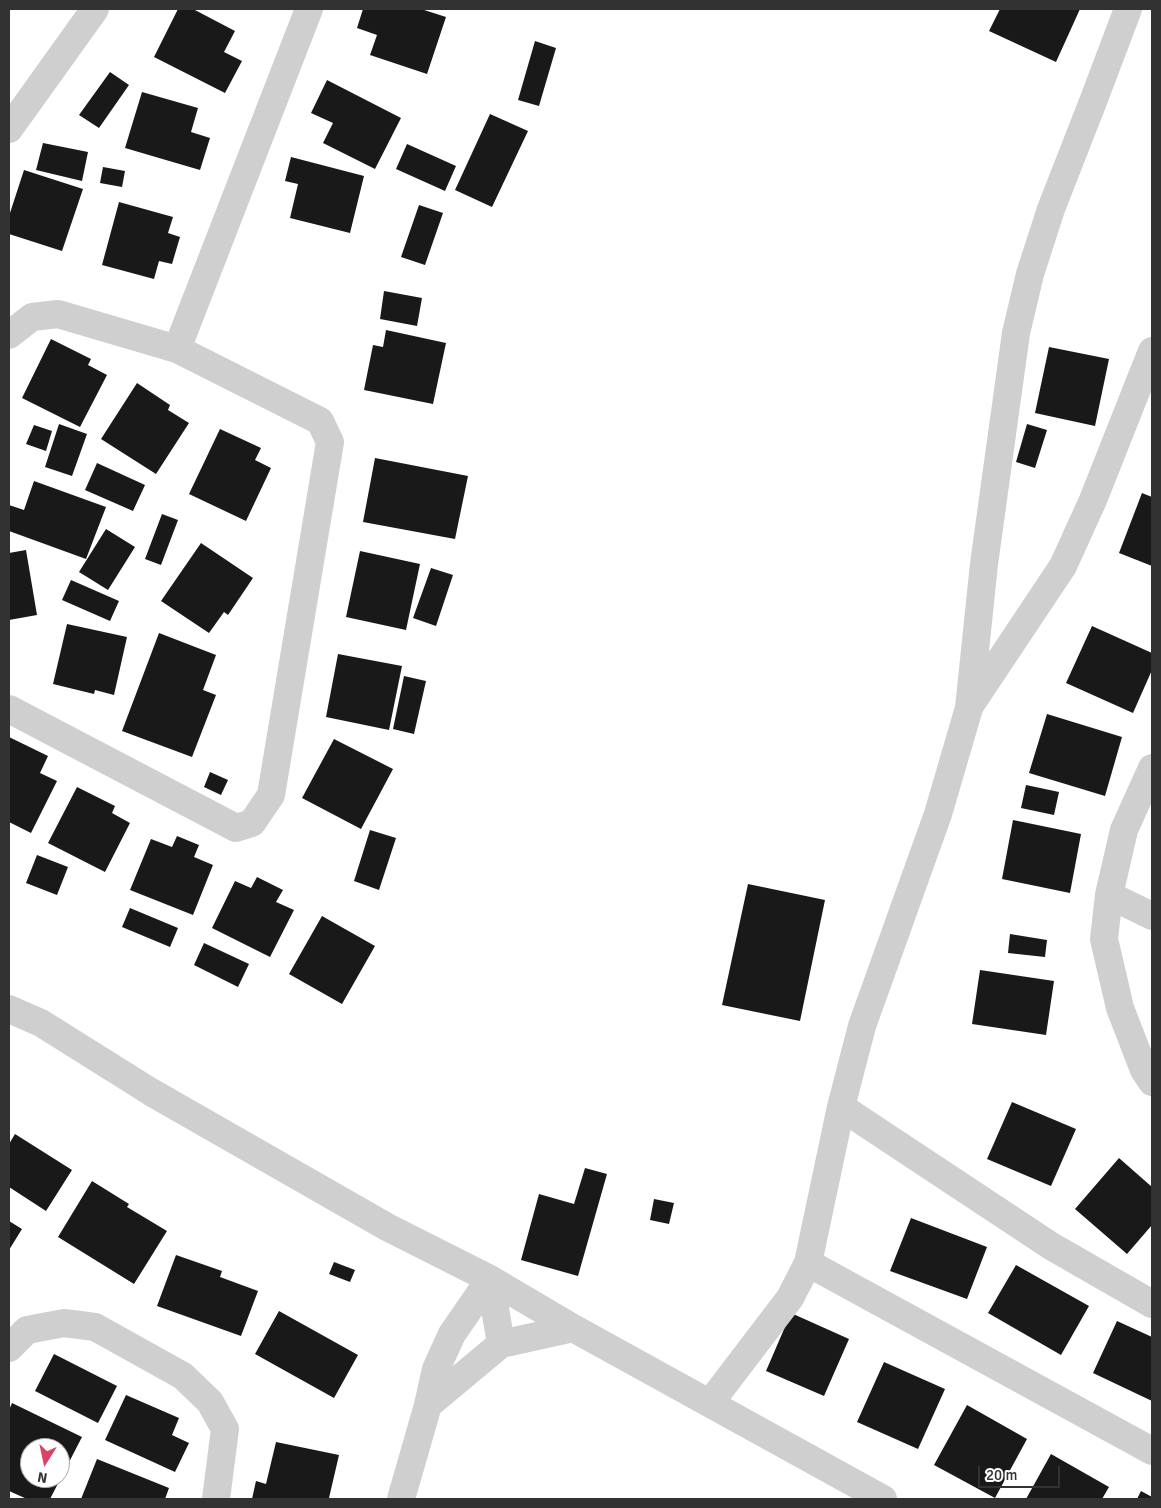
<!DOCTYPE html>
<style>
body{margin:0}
#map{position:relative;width:1161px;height:1508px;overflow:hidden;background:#fff;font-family:Signika,sans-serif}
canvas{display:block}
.frame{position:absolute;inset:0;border:10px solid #323232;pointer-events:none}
.north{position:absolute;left:20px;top:1438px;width:50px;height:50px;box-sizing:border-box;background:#fff;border:1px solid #adadad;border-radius:50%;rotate:190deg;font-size:14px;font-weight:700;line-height:20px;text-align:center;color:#323232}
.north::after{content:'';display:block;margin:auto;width:18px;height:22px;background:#db4268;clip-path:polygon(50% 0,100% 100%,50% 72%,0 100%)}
.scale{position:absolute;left:978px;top:1466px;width:82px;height:22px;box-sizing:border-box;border:2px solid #323232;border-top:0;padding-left:6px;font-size:15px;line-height:18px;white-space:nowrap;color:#323232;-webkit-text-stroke:4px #fff;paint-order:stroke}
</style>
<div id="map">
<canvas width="1161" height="1508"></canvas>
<div class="frame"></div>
<div class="north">N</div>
<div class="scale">20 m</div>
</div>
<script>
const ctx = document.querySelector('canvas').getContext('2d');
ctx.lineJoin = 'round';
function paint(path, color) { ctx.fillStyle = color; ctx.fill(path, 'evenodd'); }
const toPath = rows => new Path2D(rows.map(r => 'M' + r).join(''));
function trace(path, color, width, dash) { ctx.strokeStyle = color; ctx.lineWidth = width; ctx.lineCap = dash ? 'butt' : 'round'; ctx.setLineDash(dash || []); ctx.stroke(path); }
paint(toPath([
 [178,9,193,9,235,31,224,52,242,61,225,93,154,57],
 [363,9,421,9,446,17,427,74,370,55,377,35,357,28],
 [1000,9,1080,9,1056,62,989,31],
 [535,41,556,48,539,106,518,100],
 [110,72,129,85,99,128,79,115],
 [327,80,401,118,375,169,323,143,333,123,311,113],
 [142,92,198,108,191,132,210,138,200,170,125,148],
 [490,114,528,131,492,207,455,190],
 [43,143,88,152,82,181,36,170],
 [407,144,456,166,445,191,396,169],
 [291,157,364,176,350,233,290,218,298,184,285,181],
 [103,167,125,171,122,187,100,183],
 [24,170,83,189,62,251,9,234,9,216],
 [119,202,173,217,168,233,180,237,172,264,159,261,154,279,102,265],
 [419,205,443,213,425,265,401,257],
 [384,291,422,298,417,326,380,319],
 [386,330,446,343,433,404,364,390,373,345,383,347],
 [51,339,91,359,88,365,107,375,80,427,22,398],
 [1049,347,1109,359,1095,426,1035,413],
 [137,383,170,405,168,410,189,423,156,474,101,439],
 [59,424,87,434,72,476,45,467],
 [1027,424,1047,430,1035,468,1016,462],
 [34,425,52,431,46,451,26,444],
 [220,429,261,448,255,460,271,468,246,521,189,494],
 [375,458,468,476,455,539,363,522],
 [97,463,145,485,133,511,85,490],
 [34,481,106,507,86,559,9,531,9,505,24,510],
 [1142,493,1152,497,1152,566,1119,553],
 [162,514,178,520,161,565,145,559],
 [106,529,135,547,108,590,79,572],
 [201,543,253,578,228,615,224,612,209,633,161,601],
 [26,550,37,615,9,620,9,553],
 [360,551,420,564,406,630,346,617],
 [431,568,453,575,436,626,413,618],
 [71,580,119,601,110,621,62,600],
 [67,624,127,637,114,695,95,690,94,694,53,684],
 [1092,626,1152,653,1152,670,1133,713,1066,683],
 [159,633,216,655,203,690,216,695,192,757,122,731],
 [338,654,402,666,389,730,326,717],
 [404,676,426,681,414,734,393,729],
 [1047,714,1122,737,1105,796,1029,773],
 [9,737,48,756,40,773,57,781,31,833,9,822],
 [334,739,393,769,361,829,302,798],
 [210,772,228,780,221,795,204,787],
 [1026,785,1059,792,1054,815,1021,808],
 [77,787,115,806,112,813,130,823,105,872,48,843],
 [1013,820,1081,834,1070,893,1002,879],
 [370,830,396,838,379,890,354,881],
 [177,836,199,845,194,857,213,865,193,915,130,890,151,839,172,847],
 [37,855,68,867,57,895,26,883],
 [257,877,283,890,276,902,294,910,270,957,212,928,235,881,251,888],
 [748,884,825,900,800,1021,722,1005],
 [130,908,178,928,170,947,122,927],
 [322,916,375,946,342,1004,289,974],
 [1010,934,1047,940,1045,957,1008,953],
 [204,943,249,964,238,987,194,965],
 [980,970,1054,981,1046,1035,972,1024],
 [1012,1102,1076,1129,1051,1186,987,1159],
 [15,1134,72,1170,46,1211,9,1187,9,1144],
 [1119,1158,1152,1187,1152,1225,1127,1254,1075,1209],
 [585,1168,607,1174,578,1276,521,1260,539,1194,574,1204],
 [92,1181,129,1204,127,1207,167,1231,134,1284,58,1237],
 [654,1199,674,1203,669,1224,650,1220],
 [911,1218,987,1247,967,1299,890,1271],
 [9,1221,22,1229,9,1250],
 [176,1255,222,1271,220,1277,258,1291,241,1336,157,1306],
 [334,1262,355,1270,350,1282,329,1274],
 [1016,1265,1089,1306,1061,1355,988,1313],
 [279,1311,358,1355,334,1398,255,1354],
 [791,1313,849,1339,824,1396,766,1371],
 [1117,1321,1152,1337,1152,1401,1093,1373],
 [54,1354,117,1386,98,1423,35,1391],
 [884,1362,945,1389,918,1449,857,1422],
 [126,1395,179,1418,172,1435,189,1443,175,1472,105,1440],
 [12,1403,82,1437,50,1499,27,1499,9,1491,9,1410],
 [30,1448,60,1448,60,1478,30,1478],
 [967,1405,1027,1439,995,1498,934,1465],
 [276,1442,339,1455,329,1498,252,1499,256,1481,266,1484],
 [1051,1454,1109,1487,1102,1499,1026,1499],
 [97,1459,169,1488,165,1499,81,1499],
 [1141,1491,1152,1497,1152,1499,1137,1499]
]), '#191919');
trace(toPath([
 [9,129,95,9],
 [9,335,32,317,58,314,177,349,320,421,330,442,271,795,252,823,236,828,9,709],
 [177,349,309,9],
 [971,704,1063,566,1093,500,1152,351],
 [1152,768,1124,830,1109,895,1104,939,1120,1008,1144,1070,1152,1082],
 [1109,895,1152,916],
 [841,1107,1051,1246,1152,1304],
 [808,1263,841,1107,862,1026,938,814,969,708,984,564,1016,333,1030,274,1051,209,1094,99,1128,9],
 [9,1348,27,1330,64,1323,95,1327,183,1376,210,1402,225,1429,216,1499],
 [710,1403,790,1298,808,1263,1152,1451]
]), '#cfcfcf', 28);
trace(toPath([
 [9,1009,41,1023,151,1092,387,1227,490,1279,573,1328,883,1499],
 [490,1279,501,1344],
 [428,1405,501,1344,573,1328],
 [401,1499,428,1405,436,1369,452,1334,490,1279]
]), '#cfcfcf', 28);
</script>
